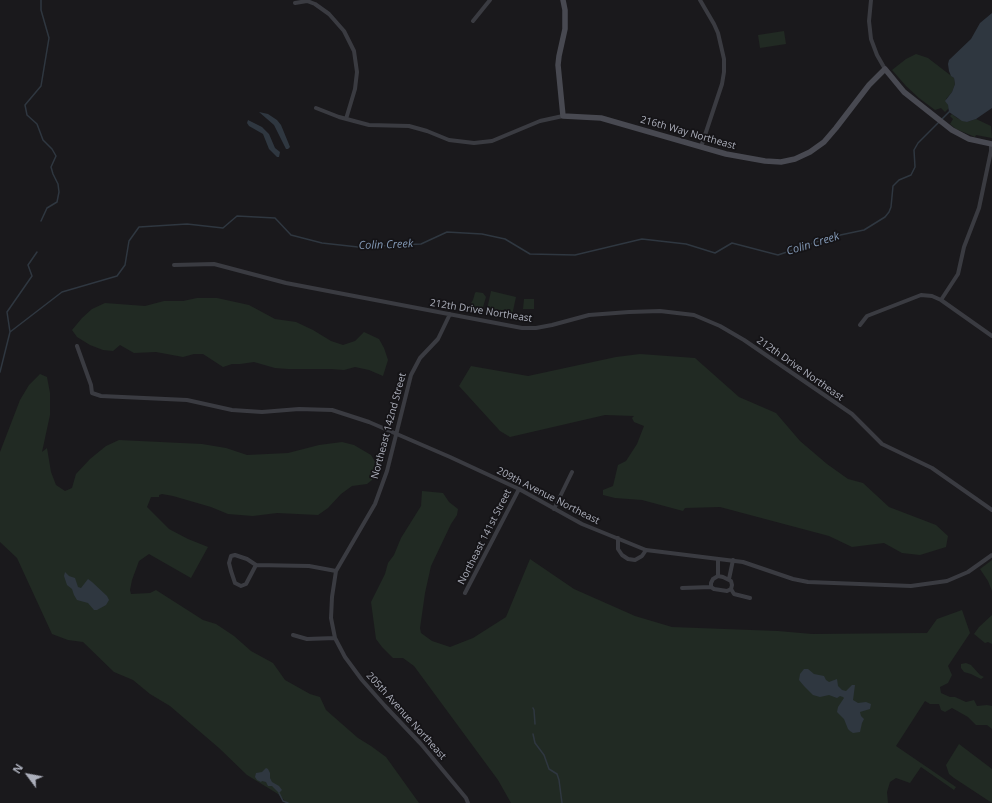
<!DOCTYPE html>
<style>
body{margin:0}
#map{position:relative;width:992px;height:803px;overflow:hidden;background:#1a191c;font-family:"Open Sans",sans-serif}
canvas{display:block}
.north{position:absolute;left:8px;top:755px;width:40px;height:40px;-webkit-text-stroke:3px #151417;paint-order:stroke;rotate:302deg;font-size:11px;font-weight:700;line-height:16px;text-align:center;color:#acafbb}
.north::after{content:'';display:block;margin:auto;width:14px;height:18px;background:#acafbb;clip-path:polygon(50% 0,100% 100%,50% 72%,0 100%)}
</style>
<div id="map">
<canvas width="992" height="803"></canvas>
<div class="north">N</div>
</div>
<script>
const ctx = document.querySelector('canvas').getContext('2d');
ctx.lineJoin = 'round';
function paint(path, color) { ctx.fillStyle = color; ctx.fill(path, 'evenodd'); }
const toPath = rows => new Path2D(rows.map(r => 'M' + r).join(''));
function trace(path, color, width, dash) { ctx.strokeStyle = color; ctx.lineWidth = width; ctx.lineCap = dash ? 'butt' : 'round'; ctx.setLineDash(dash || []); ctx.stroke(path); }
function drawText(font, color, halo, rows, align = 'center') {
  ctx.font = font + ' "Open Sans",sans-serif'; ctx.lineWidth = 3.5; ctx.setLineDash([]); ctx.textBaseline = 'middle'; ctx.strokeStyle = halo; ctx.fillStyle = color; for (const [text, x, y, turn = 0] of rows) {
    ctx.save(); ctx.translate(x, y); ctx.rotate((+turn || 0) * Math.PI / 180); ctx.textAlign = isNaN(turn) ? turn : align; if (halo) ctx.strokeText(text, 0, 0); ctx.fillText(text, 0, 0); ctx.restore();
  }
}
paint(toPath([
 [784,31,786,44,760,48,758,35],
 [916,54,928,58,954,78,955,84,952,92,946,99,949,108,945,112,941,108,935,110,919,98,906,86,892,70,906,59],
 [952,114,957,118,967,122,976,119,991,126,992,138,976,135,975,137,956,129,950,124,953,119,950,116],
 [491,291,516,297,511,320,486,314],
 [476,292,483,293,486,297,483,307,478,310,476,309,471,303,473,300,475,293],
 [197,298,217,298,249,305,275,319,296,322,313,330,331,341,343,345,355,341,364,332,379,339,384,348,388,360,383,376,369,370,355,367,344,370,331,369,288,369,275,368,254,362,240,364,232,364,223,367,203,354,194,354,183,357,156,352,134,353,120,345,113,351,103,350,90,345,77,337,72,330,82,318,92,309,105,303,145,306,164,301,183,301],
 [524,299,534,299,534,309,523,309],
 [640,354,695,358,739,397,776,413,800,441,827,464,848,479,863,483,889,507,936,525,948,536,946,547,920,555,902,553,884,543,852,547,829,536,720,507,685,508,683,511,642,500,615,498,603,495,603,490,613,486,618,465,626,461,637,444,644,426,634,422,632,418,634,416,605,415,510,437,500,431,459,386,471,366,528,376,616,357],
 [40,374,47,377,50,393,50,415,42,452,47,448,51,472,56,485,65,491,72,488,76,474,90,459,106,446,119,440,202,444,226,448,247,455,288,453,319,445,342,442,354,445,371,455,377,465,372,480,367,484,352,486,341,494,328,508,318,515,277,513,253,516,228,514,211,507,173,496,162,494,159,495,159,497,151,497,147,507,169,529,188,539,208,547,191,578,149,554,139,561,132,580,130,590,131,594,150,593,156,590,203,620,216,624,234,636,251,651,273,663,285,680,310,694,320,697,326,710,358,738,371,746,386,757,419,803,287,803,278,794,247,775,219,748,170,706,150,694,133,680,114,672,83,642,68,640,52,634,17,558,0,542,0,452,20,400,29,385],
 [422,491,443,493,449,502,458,509,457,515,451,524,431,566,425,593,420,628,421,633,432,641,450,647,473,638,506,617,530,559,574,589,635,616,672,627,778,631,812,634,927,633,937,619,962,610,970,633,948,666,952,675,948,683,940,687,941,693,950,697,955,697,966,702,974,700,977,706,987,705,992,706,992,729,987,725,976,725,968,717,952,708,945,712,941,710,939,704,930,704,925,701,896,746,956,787,954,790,921,767,910,783,896,778,890,782,887,792,888,803,511,803,498,780,414,666,403,658,393,658,382,647,376,639,371,602,385,574,388,563,394,555,401,538,421,506],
 [992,560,992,591,988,581,980,569],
 [992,615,992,644,988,642,985,643,974,634,979,627],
 [966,663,971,665,980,675,984,677,981,679,971,674,964,672,961,668,961,664],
 [959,744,992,769,992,803,954,778,949,774,946,765]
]), '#212a23');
paint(toPath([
 [992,13,992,108,976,119,967,122,962,121,949,112,948,105,945,101,952,92,955,84,954,78,951,76,949,71,948,64,949,60,971,39,980,23],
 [259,112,268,114,277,120,281,125,288,142,290,147,288,149,286,149,274,125],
 [248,120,262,127,269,134,275,148,280,152,279,157,277,157,269,149,263,134,249,126,247,123],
 [65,572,69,576,75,578,78,587,81,588,88,579,92,582,107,596,109,600,106,605,97,610,94,610,88,603,77,600,74,595,72,589,67,585,64,576],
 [804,669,808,669,814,674,824,676,826,680,829,682,837,679,838,686,842,690,846,691,852,685,855,685,853,700,858,703,866,702,871,704,870,709,860,712,861,716,864,719,862,723,860,732,853,733,850,731,848,729,844,719,837,712,838,707,844,698,843,697,840,696,837,698,829,695,820,697,813,695,804,686,799,680,800,674],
 [266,768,268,769,270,773,270,778,272,782,279,786,282,790,279,793,272,786,268,786,266,782,262,781,261,782,257,780,255,777,256,773,262,772]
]), '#2f3740');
trace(toPath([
 [41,0,41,10,49,38,41,86,25,105,27,115,37,124,43,140,52,149,56,156,51,167,53,174,58,184,59,192,57,202,47,208,41,221],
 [941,120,950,111],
 [10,332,62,292,117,276,125,265,129,241,139,227,187,224,223,228,237,216,275,218,291,235,322,243,358,247,421,244,447,232,482,234,505,239,530,254,575,255,642,239,686,244,715,253,732,243,778,255,831,237,864,230,885,217,889,212,891,207,893,186,899,180,911,175,915,167,914,150,918,143,939,122],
 [0,372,10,332,7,312,32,276,28,265,37,252],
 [533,708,534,710,535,724],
 [533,734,535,743,544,755,549,769,557,774,559,780,562,803],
 [279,793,283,801,288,803]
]), '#2f3740', 1.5);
trace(toPath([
 [700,0,714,24,718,33,724,59,724,72,722,84,701,147],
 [871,0,869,21,871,39,877,55,885,69],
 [295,3,307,1,315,4,329,14,344,31,354,51,357,72,355,89,346,119],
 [473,21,490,0],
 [316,108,339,117,369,125,409,126,427,131,449,140,474,143,492,141,540,121,563,116],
 [174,265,214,264,286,283,522,328,536,328,552,325,589,315,629,312,660,311,694,315,720,326,744,340,852,414,882,444,932,468,992,510],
 [941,300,958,274,964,247,979,208,991,151,991,144],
 [450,314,438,339,420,358,411,375,387,471,375,504,336,571,332,597,331,618,335,638,345,657,362,680,385,706,421,744,466,798,468,803],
 [860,325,867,316,921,295,932,296,941,300,992,336],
 [77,346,91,385,92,393,101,396,187,400,232,410,262,412,299,409,332,410,369,422,450,457,519,489,582,524,646,550,743,562,793,579,808,582,911,586,947,581,968,572,992,555],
 [554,509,572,472],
 [618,538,618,549,622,555,628,559,635,560,642,556,646,550],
 [256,565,246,584,241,586,235,583,231,571,229,563,231,556,235,555,247,559,256,565,309,566,336,571],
 [718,576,723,577,731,581,732,585,731,589,727,591,714,589,711,587,711,583,713,579,718,576],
 [718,576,718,559],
 [729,579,733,560],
 [682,588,711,587],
 [731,589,734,594,750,598],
 [465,593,519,489],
 [293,635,307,639,335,638]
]), '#3a3b41', 4);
trace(toPath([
 [563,0,565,10,565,29,559,56,558,65,563,116,601,118,726,154,765,161,781,162,795,159,810,152,824,142,836,128,869,85,885,69,904,92,952,130,969,139,992,144]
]), '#484951', 5.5);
drawText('10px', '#acafbb', '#151417', [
 ["216th Way Northeast",688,133,16],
 ["212th Drive Northeast",481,311,9],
 ["212th Drive Northeast",800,369,35],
 ["Northeast 142nd Street",389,426,-75],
 ["209th Avenue Northeast",548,496,27],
 ["Northeast 141st Street",485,537,-63],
 ["205th Avenue Northeast",406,716,48]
]);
drawText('italic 11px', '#8399b6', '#151417', [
 ["Colin Creek",813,244,-17],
 ["Colin Creek",386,245,-2]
]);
</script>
